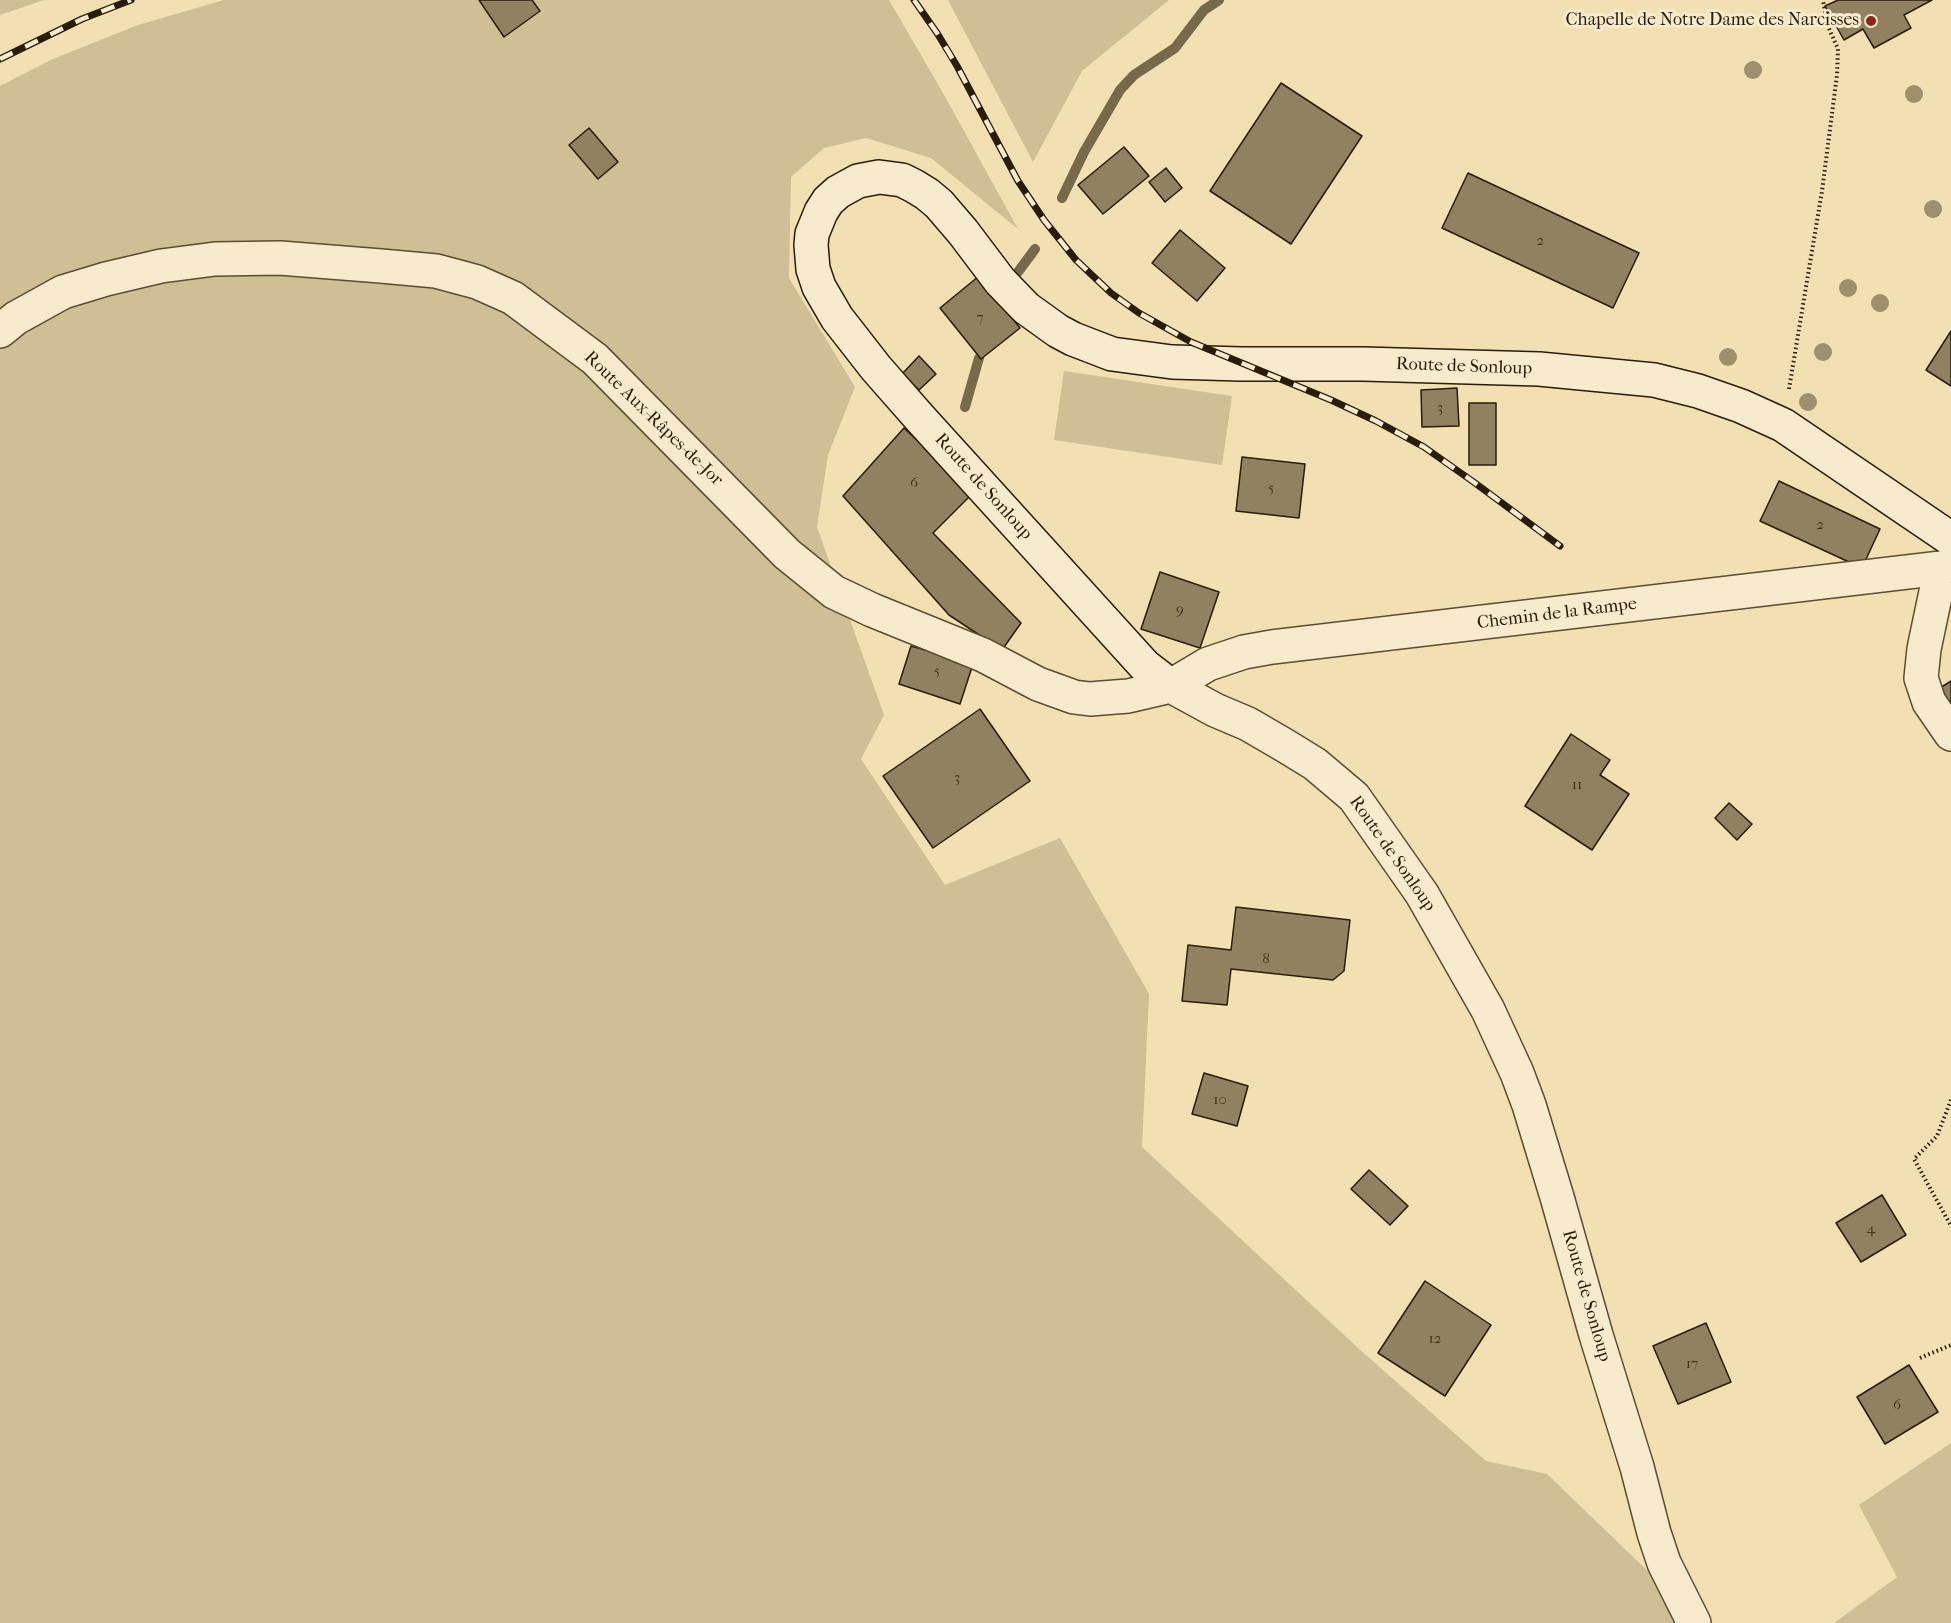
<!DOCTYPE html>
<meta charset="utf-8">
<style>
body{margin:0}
canvas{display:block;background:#f2dfb2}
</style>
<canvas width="1951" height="1623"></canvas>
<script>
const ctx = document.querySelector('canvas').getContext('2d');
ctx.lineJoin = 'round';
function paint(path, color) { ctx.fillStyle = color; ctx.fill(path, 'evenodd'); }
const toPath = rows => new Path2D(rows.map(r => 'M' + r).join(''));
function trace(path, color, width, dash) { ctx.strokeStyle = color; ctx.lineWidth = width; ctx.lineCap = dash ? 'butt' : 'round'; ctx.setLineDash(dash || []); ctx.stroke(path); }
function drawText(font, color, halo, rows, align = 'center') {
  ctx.font = font + ' "IM FELL French Canon",serif'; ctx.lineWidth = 6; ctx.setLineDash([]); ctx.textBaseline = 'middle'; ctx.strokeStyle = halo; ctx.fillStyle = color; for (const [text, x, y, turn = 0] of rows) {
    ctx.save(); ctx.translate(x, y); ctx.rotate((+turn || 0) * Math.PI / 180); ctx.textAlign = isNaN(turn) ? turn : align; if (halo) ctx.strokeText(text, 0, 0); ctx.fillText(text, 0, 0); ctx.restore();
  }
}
paint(toPath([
 [0,0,44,0,0,15],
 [224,0,889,0,943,93,1018,229,931,158,866,138,824,148,791,177,789,278,855,387,828,455,817,527,884,715,861,759,945,885,1060,838,1149,994,1142,1147,1358,1348,1486,1461,1547,1474,1683,1605,1700,1623,0,1623,0,86,53,59,138,25],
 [948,0,1169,0,1082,71,1033,162],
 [1064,371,1232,396,1222,465,1054,440],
 [1951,1443,1951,1623,1834,1623,1897,1577,1859,1505]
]), '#d0be95');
trace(toPath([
 [1062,198,1084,152,1120,90,1134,75,1175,48,1204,10,1219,0],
 [1018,272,1035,249],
 [965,407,979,358]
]), '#79694b', 10);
const building = toPath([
 [479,0,532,0,540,11,504,37,479,0],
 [1838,0,1932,0,1904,15,1911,28,1874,48,1863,29,1844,40,1825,6,1838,0],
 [1281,83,1362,136,1291,244,1210,191,1281,83],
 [589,128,618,162,598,179,569,145,589,128],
 [1124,147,1149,176,1103,214,1078,185,1124,147],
 [1166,168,1182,188,1165,202,1149,182,1166,168],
 [1468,173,1639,253,1613,308,1442,228,1468,173],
 [1180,230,1225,268,1197,301,1152,263,1180,230],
 [979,276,1020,328,981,359,940,308,979,276],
 [1951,331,1951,386,1926,370,1951,331],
 [919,356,936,374,919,390,902,374,919,356],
 [1457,388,1459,426,1422,427,1421,390,1457,388],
 [1469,403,1496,403,1496,465,1469,465,1469,403],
 [904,428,973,493,933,533,1021,623,1002,650,949,615,843,496,904,428],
 [1242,457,1305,464,1299,518,1236,511,1242,457],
 [1779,481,1880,529,1862,568,1760,521,1779,481],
 [1160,572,1219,592,1200,648,1141,629,1160,572],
 [927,643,975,658,960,704,899,684,911,646,925,650,927,643],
 [1951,681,1951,704,1940,688,1951,681],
 [980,709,1030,781,933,848,883,776,980,709],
 [1571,734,1610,760,1600,775,1629,794,1592,850,1525,806,1571,734],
 [1729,803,1752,824,1737,840,1715,818,1729,803],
 [1236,907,1350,920,1344,971,1333,980,1231,969,1227,1005,1182,1001,1188,945,1231,950,1236,907],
 [1204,1073,1248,1086,1237,1126,1192,1114,1204,1073],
 [1369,1170,1408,1206,1390,1225,1351,1189,1369,1170],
 [1882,1195,1906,1235,1861,1262,1836,1223,1882,1195],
 [1425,1281,1491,1325,1445,1396,1378,1353,1425,1281],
 [1706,1323,1731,1382,1678,1404,1653,1346,1706,1323],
 [1909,1365,1938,1412,1885,1444,1857,1397,1909,1365]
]);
paint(building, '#928160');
trace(building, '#2a1c08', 1.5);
const street = toPath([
 [0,331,16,318,63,292,106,279,161,266,215,259,280,258,381,266,436,271,477,282,513,298,595,359,787,554,834,592,872,610,983,655,1038,684,1074,697,1090,699,1128,696,1171,686,1208,664,1244,652,1272,647,1941,568,1951,565],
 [1941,568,1924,649,1921,678,1929,702,1951,734],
 [1171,686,1215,710,1248,724,1284,745,1315,764,1354,797,1422,894,1488,1010,1517,1073,1529,1105,1557,1197,1596,1335,1637,1467,1654,1533,1664,1563,1694,1623]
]);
const secondary = toPath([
 [1171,686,1145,666,919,417,876,368,837,318,819,287,813,269,811,245,812,234,821,212,828,201,838,192,858,181,879,177,902,180,914,186,927,194,939,204,963,232,1000,281,1026,308,1058,331,1073,339,1112,354,1172,362,1241,364,1363,364,1539,369,1654,380,1698,391,1741,406,1783,425,1951,539]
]);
trace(street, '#5c4d32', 36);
trace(secondary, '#2a1c08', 36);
trace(toPath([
 [1789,389,1822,191,1837,75,1838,49,1827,24,1823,0],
 [1951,1100,1937,1136,1914,1159,1951,1226],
 [1920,1358,1951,1345]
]), '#2a1c08', 4, [1.5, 3]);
trace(street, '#f7eacd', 33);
trace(secondary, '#f7eacd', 33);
const rail = toPath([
 [914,0,937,33,957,66,1018,181,1044,220,1076,260,1111,293,1139,313,1191,342,1331,400,1376,421,1424,447,1475,483,1560,546],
 [0,59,82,19,131,0]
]);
trace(rail, '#2a1c08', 7);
trace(rail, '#f7eacd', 4.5, [14]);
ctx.fillStyle = '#a08f6c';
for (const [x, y] of [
 [1753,70],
 [1914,94],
 [1933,209],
 [1848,288],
 [1880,303],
 [1823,352],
 [1728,357],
 [1808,402]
]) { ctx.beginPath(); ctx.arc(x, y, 9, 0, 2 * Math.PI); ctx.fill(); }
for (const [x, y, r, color] of [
 [1871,21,6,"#8f2418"]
]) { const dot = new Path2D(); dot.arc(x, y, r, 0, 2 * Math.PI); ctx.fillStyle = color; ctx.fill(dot); trace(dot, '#f7eacd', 2); }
drawText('15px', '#44351e', null, [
 ["2",1540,241],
 ["7",980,318],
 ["3",1440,408],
 ["6",914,483],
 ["5",1271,488],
 ["2",1820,525],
 ["9",1180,610],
 ["5",937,671],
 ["3",957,778],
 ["11",1577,785],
 ["8",1266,959],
 ["10",1220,1100],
 ["4",1871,1229],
 ["12",1435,1339],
 ["17",1692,1364],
 ["6",1897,1405]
]);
drawText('18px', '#2a1c08', '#f7eacd', [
 ["Chapelle de Notre Dame des Narcisses",1859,21]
], 'right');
drawText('18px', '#2a1c08', '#f7eacd', [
 ["Route de Sonloup",1464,367,2],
 ["Route Aux-Râpes-de-Jor",653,419,44],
 ["Route de Sonloup",983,487,48],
 ["Chemin de la Rampe",1557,614,-7],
 ["Route de Sonloup",1392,854,55],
 ["Route de Sonloup",1586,1296,74]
]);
</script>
